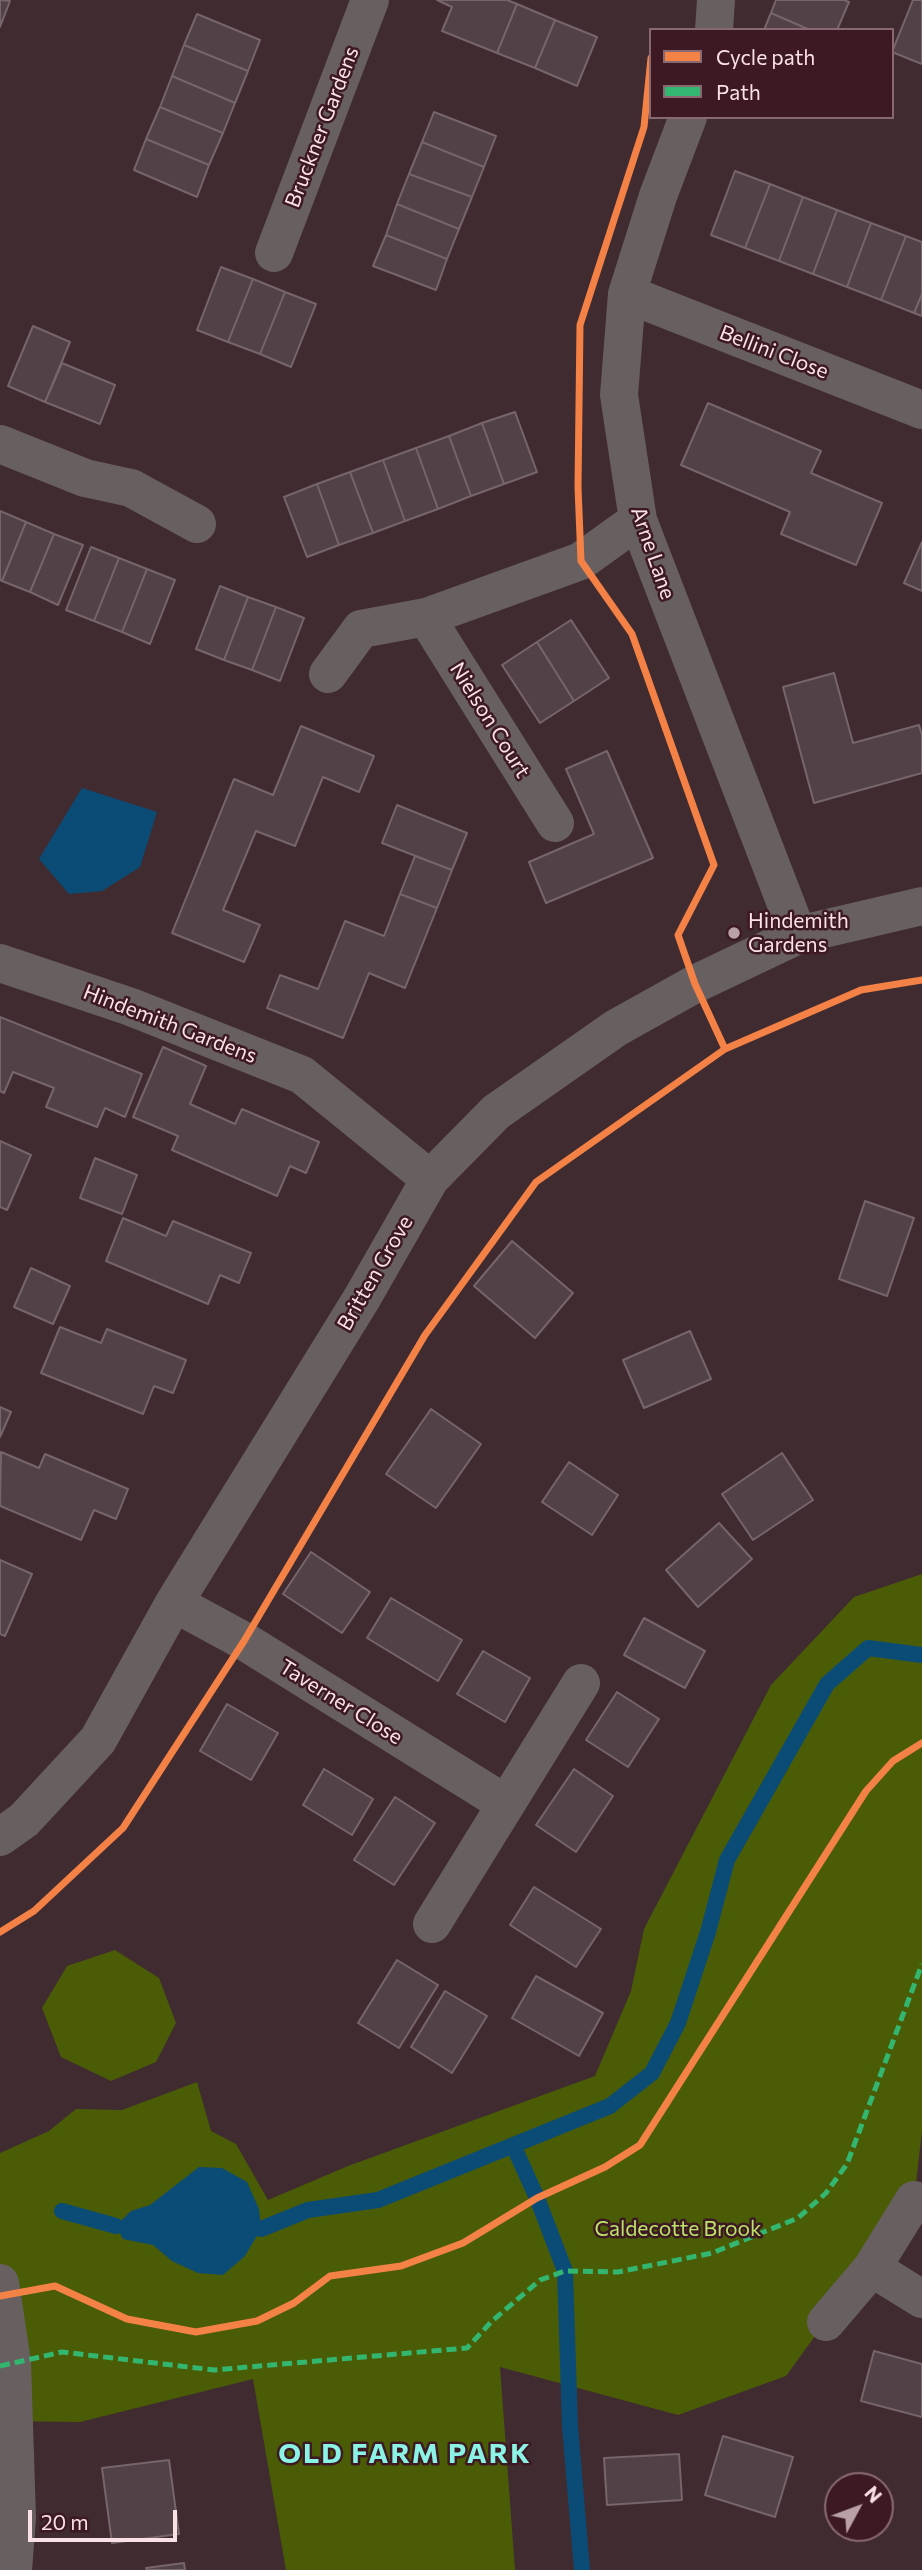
<!DOCTYPE html>
<style>
body{margin:0}
#map{position:relative;width:922px;height:2570px;overflow:hidden;background:#402b30;font-family:Commissioner,sans-serif}
canvas{display:block}
.legend{position:absolute;left:649px;top:28px;width:245px;height:91px;box-sizing:border-box;background:#3d1923;border:2px solid #896971;margin:0;padding:9px 12px;list-style:none;font-size:21px;color:#fae1e5}
.legend li{display:flex;align-items:center;gap:14px;height:35px}
.legend b{width:35px;border:2px solid #896971}
.north{position:absolute;left:824px;top:2472px;width:70px;height:70px;box-sizing:border-box;background:#3d1923;border:2px solid #896971;border-radius:50%;rotate:49deg;font-size:19px;font-weight:700;line-height:28px;text-align:center;color:#fae1e5}
.north::after{content:'';display:block;margin:auto;width:24px;height:32px;background:#b9a1a6;clip-path:polygon(50% 0,100% 100%,50% 72%,0 100%)}
.scale{position:absolute;left:28px;top:2510px;width:149px;height:32px;box-sizing:border-box;border:4px solid #fae1e5;border-top:0;padding-left:9px;font-size:21px;line-height:24px;white-space:nowrap;color:#fae1e5;-webkit-text-stroke:5px #3d1923;paint-order:stroke}
</style>
<div id="map">
<canvas width="922" height="2570"></canvas>
<ul class="legend">
<li><b style="height:9px;background:#f48246"></b>Cycle path</li>
<li><b style="height:9px;background:#33b770"></b>Path</li>
</ul>
<div class="north">N</div>
<div class="scale">20 m</div>
</div>
<script>
const ctx = document.querySelector('canvas').getContext('2d');
ctx.lineJoin = 'round';
function paint(path, color) { ctx.fillStyle = color; ctx.fill(path, 'evenodd'); }
const toPath = rows => new Path2D(rows.map(r => 'M' + r).join(''));
function trace(path, color, width, dash) { ctx.strokeStyle = color; ctx.lineWidth = width; ctx.lineCap = dash ? 'butt' : 'round'; ctx.setLineDash(dash || []); ctx.stroke(path); }
function drawText(font, color, halo, rows, align = 'center') {
  ctx.font = font + ' Commissioner,sans-serif'; ctx.lineWidth = 5; ctx.setLineDash([]); ctx.textBaseline = 'middle'; ctx.strokeStyle = halo; ctx.fillStyle = color; for (const [text, x, y, turn = 0] of rows) {
    ctx.save(); ctx.translate(x, y); ctx.rotate((+turn || 0) * Math.PI / 180); ctx.textAlign = isNaN(turn) ? turn : align; if (halo) ctx.strokeText(text, 0, 0); ctx.fillText(text, 0, 0); ctx.restore();
  }
}
paint(toPath([
 [922,1574,922,2131,914,2200,786,2376,678,2415,500,2367,515,2570,286,2570,253,2379,80,2422,0,2421,0,2153,49,2131,76,2109,122,2110,197,2082,211,2131,236,2144,268,2200,348,2166,595,2076,631,1991,644,1929,771,1685,854,1597],
 [115,1950,159,1978,176,2023,156,2062,111,2081,61,2057,42,2008,67,1966]
]), '#4a5c06');
paint(toPath([
 [82,788,157,812,140,867,102,891,69,894,39,859],
 [199,2167,222,2168,247,2182,259,2209,261,2229,245,2256,223,2275,198,2273,172,2261,153,2245,123,2239,116,2226,131,2211,150,2205]
]), '#0b4c77');
trace(toPath([
 [513,2145,537,2198,565,2271,570,2426,582,2570],
 [62,2211,116,2226],
 [261,2229,308,2210,378,2200,610,2106,652,2073,678,2023,708,1932,727,1860,827,1684,868,1648,922,1655]
]), '#0b4c77', 16);
const building = toPath([
 [0,0,10,1,0,27,0,0],
 [437,0,507,0,517,4,497,53,442,31,452,7,437,0],
 [776,0,844,0,849,2,837,30,810,30,771,13,776,0],
 [913,0,922,0,922,64,892,52,913,0],
 [517,4,555,20,535,68,497,53,517,4],
 [771,13,810,30,764,30,771,13],
 [197,14,260,40,248,71,184,45,197,14],
 [555,20,597,37,577,86,535,68,555,20],
 [184,45,248,71,235,103,172,76,184,45],
 [172,76,235,103,223,133,160,107,172,76],
 [160,107,223,133,209,165,146,139,160,107],
 [434,112,496,136,484,167,422,142,434,112],
 [146,139,209,165,197,197,134,170,146,139],
 [422,142,484,167,472,197,409,174,422,142],
 [735,171,770,184,745,248,711,235,735,171],
 [409,174,472,197,459,229,397,204,409,174],
 [770,184,803,197,779,261,745,248,770,184],
 [803,197,837,210,813,274,779,261,803,197],
 [397,204,459,229,447,259,386,235,397,204],
 [837,210,871,223,847,287,813,274,837,210],
 [871,223,906,236,881,300,847,287,871,223],
 [386,235,447,259,436,290,373,266,386,235],
 [906,236,922,242,922,294,914,313,881,300,906,236],
 [221,267,253,279,228,342,197,330,221,267],
 [253,279,285,292,260,354,228,342,253,279],
 [285,292,316,304,291,367,260,354,285,292],
 [922,294,922,316,914,313,922,294],
 [33,326,70,342,45,402,8,386,33,326],
 [62,363,115,385,100,424,45,402,62,363],
 [708,403,821,451,811,473,882,503,856,565,781,534,790,512,681,465,708,403],
 [515,412,537,472,504,484,482,423,515,412],
 [482,423,504,484,471,496,449,436,482,423],
 [449,436,471,496,438,509,416,448,449,436],
 [416,448,438,509,405,521,383,460,416,448],
 [383,460,405,521,373,533,350,472,383,460],
 [350,472,373,533,339,545,317,484,350,472],
 [317,484,339,545,307,557,284,497,317,484],
 [0,511,26,522,2,581,0,580,0,511],
 [26,522,54,534,30,592,2,581,26,522],
 [54,534,83,545,58,605,30,592,54,534],
 [922,542,922,591,904,583,922,542],
 [91,547,119,558,94,621,66,610,91,547],
 [119,558,147,569,122,632,94,621,119,558],
 [147,569,175,580,150,644,122,632,147,569],
 [220,586,248,597,224,660,196,649,220,586],
 [248,597,276,607,252,670,224,660,248,597],
 [276,607,304,618,280,681,252,670,276,607],
 [571,620,609,678,574,701,537,642,571,620],
 [537,642,574,701,540,723,502,665,537,642],
 [834,673,853,743,919,725,922,735,922,773,814,803,783,687,834,673],
 [301,726,374,756,359,792,323,777,295,846,256,831,223,910,260,925,244,962,172,933,234,779,273,795,301,726],
 [607,751,653,858,546,903,529,862,594,834,566,769,607,751],
 [397,805,467,833,452,870,382,843,397,805],
 [415,856,452,870,437,908,400,894,415,856],
 [400,894,437,908,405,988,369,973,343,1038,267,1008,280,975,318,989,345,921,384,936,400,894],
 [0,1017,142,1074,125,1117,105,1108,97,1127,46,1107,54,1088,13,1072,4,1093,0,1091,0,1017],
 [163,1047,206,1066,190,1104,235,1124,242,1109,319,1142,306,1173,290,1166,277,1196,172,1150,178,1136,133,1117,163,1047],
 [0,1141,31,1155,7,1210,0,1207,0,1141],
 [95,1158,137,1175,122,1214,80,1198,95,1158],
 [865,1201,914,1218,887,1296,839,1279,865,1201],
 [123,1218,166,1236,173,1221,251,1253,239,1283,220,1275,208,1304,106,1261,123,1218],
 [512,1241,573,1293,535,1338,474,1286,512,1241],
 [31,1268,70,1286,53,1324,14,1307,31,1268],
 [60,1327,101,1343,107,1329,186,1360,173,1393,154,1386,143,1414,41,1373,60,1327],
 [690,1331,711,1379,644,1408,623,1360,690,1331],
 [0,1407,11,1412,0,1437,0,1407],
 [431,1409,481,1444,436,1508,386,1474,431,1409],
 [1,1452,39,1468,45,1454,128,1489,116,1519,94,1510,81,1540,0,1506,1,1452],
 [782,1453,813,1500,753,1540,722,1494,782,1453],
 [569,1462,618,1495,592,1535,542,1502,569,1462],
 [719,1523,752,1559,698,1607,666,1570,719,1523],
 [311,1552,370,1592,342,1633,283,1594,311,1552],
 [0,1560,32,1574,5,1636,0,1634,0,1560],
 [391,1598,462,1640,438,1681,367,1638,391,1598],
 [644,1618,705,1651,685,1688,624,1655,644,1618],
 [483,1651,530,1678,505,1722,457,1694,483,1651],
 [617,1692,659,1719,628,1767,586,1740,617,1692],
 [227,1704,278,1733,251,1780,200,1751,227,1704],
 [324,1769,373,1799,352,1835,303,1805,324,1769],
 [574,1769,613,1796,576,1852,536,1825,574,1769],
 [395,1797,435,1823,394,1885,354,1860,395,1797],
 [534,1887,601,1929,576,1967,510,1925,534,1887],
 [397,1960,438,1985,399,2048,358,2023,397,1960],
 [536,1976,603,2013,579,2056,512,2018,536,1976],
 [445,1991,487,2016,452,2073,411,2047,445,1991],
 [874,2351,922,2364,922,2417,861,2401,874,2351],
 [723,2436,793,2457,775,2517,705,2495,723,2436],
 [679,2454,682,2500,607,2505,604,2458,679,2454],
 [169,2460,179,2534,112,2543,102,2468,169,2460],
 [184,2563,185,2570,147,2570,146,2568,184,2563]
]);
paint(building, '#524147');
trace(building, '#76656b', 2);
trace(toPath([
 [714,30,716,0],
 [688,117,658,196,627,294,619,395,638,520,798,935],
 [274,253,370,0],
 [627,294,922,410],
 [0,444,85,478,131,488,197,524],
 [426,617,555,823],
 [328,674,361,629,426,617,581,561,638,520],
 [0,963,131,1007,302,1075,430,1179],
 [174,1603,244,1641,506,1804],
 [0,1837,24,1820,98,1740,174,1603,362,1298,430,1179,496,1112,616,1028,695,984,798,935,922,906],
 [432,1924,581,1683],
 [872,2268,922,2299],
 [0,2283,12,2362,17,2518,13,2570],
 [826,2322,872,2268,914,2200]
]), '#685f61', 38);
trace(toPath([
 [0,2366,62,2352,214,2370,467,2348,492,2321,540,2280,565,2271,618,2272,712,2253,798,2218,826,2193,847,2164,922,1964]
]), '#33b770', 5, [10, 5]);
trace(toPath([
 [651,58,644,127,580,325,578,487,581,561,632,634,714,865,678,935,695,984,725,1049],
 [0,1932,34,1911,123,1828,244,1641,425,1335,536,1182,725,1049,861,990,922,980],
 [0,2296,55,2286,127,2319,196,2332,257,2321,294,2303,330,2276,401,2266,463,2243,537,2198,605,2167,640,2145,866,1791,893,1761,922,1743]
]), '#f48246', 7);
for (const [x, y, r, color] of [
 [734,933,7,"#b9a1a6"]
]) { const dot = new Path2D(); dot.arc(x, y, r, 0, 2 * Math.PI); ctx.fillStyle = color; ctx.fill(dot); trace(dot, '#3d1923', 2.5); }
drawText('21px', '#fae1e5', '#3d1923', [
 ["Bruckner Gardens",322,127,-69],
 ["Bellini Close",774,352,21],
 ["Arne Lane",653,553,71],
 ["Nielson Court",490,720,58],
 ["Hindemith Gardens",170,1024,21],
 ["Britten Grove",375,1273,-60],
 ["Taverner Close",341,1702,32]
]);
drawText('21px', '#fae1e5', '#3d1923', [
 ["Hindemith",748,921],
 ["Gardens",748,945]
], 'left');
drawText('21px', '#bbe36a', '#3d1923', [
 ["Caldecotte Brook",678,2229]
]);
ctx.letterSpacing = '2px';
drawText('bold 28px', '#8af3e5', '#3d1923', [
 ["OLD FARM PARK",405,2454]
]);
ctx.letterSpacing = '0px';
</script>
